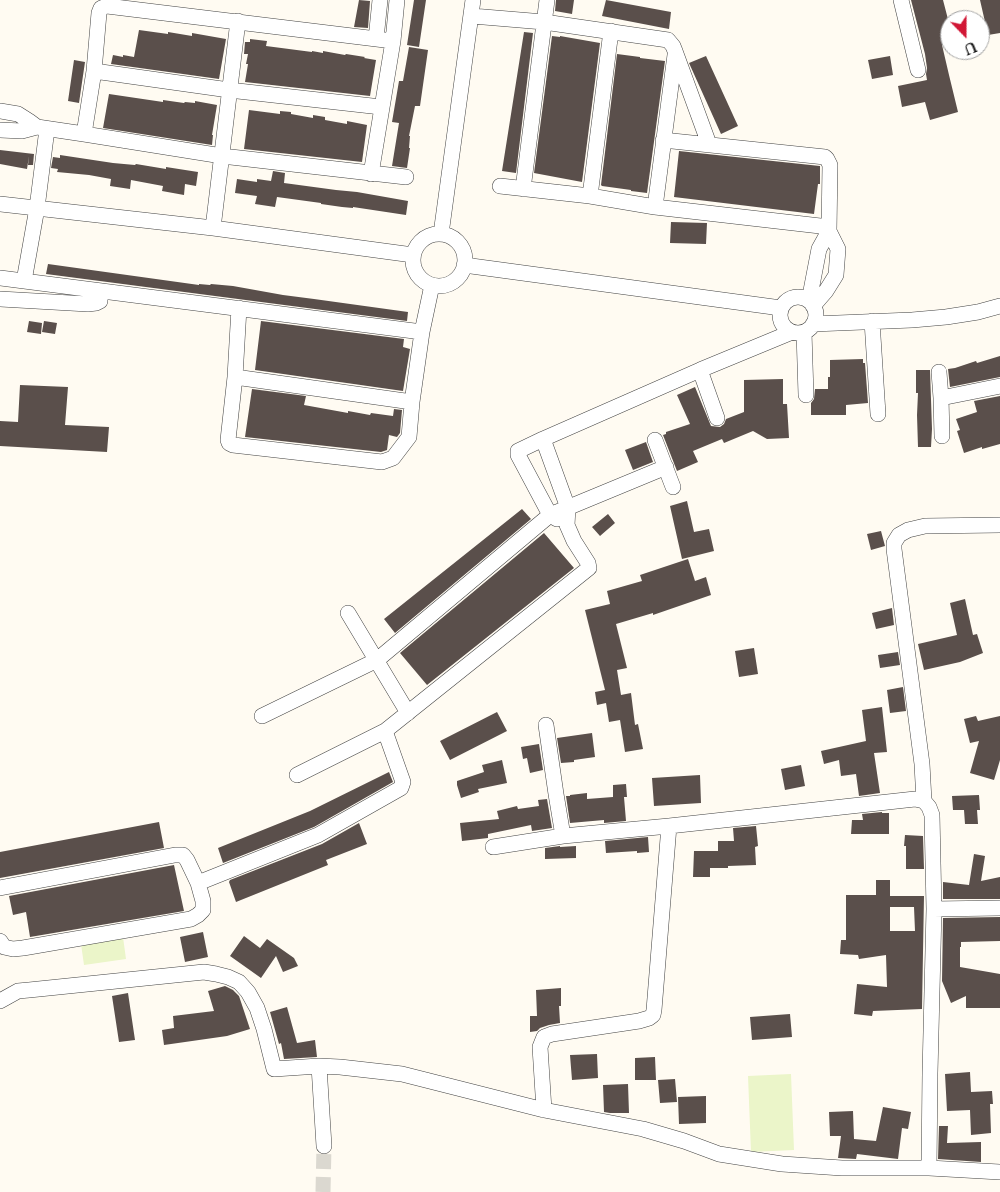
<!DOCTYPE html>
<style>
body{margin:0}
#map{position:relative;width:1000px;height:1192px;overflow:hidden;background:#fffbf2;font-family:"Libre Baskerville",serif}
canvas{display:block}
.north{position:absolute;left:940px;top:10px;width:50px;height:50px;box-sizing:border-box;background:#fff;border:1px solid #9f9f9f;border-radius:50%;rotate:158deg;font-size:14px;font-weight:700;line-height:20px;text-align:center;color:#101010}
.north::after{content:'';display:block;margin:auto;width:18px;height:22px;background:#d11735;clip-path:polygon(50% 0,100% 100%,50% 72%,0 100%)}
</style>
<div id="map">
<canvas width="1000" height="1192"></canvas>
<div class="north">U</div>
</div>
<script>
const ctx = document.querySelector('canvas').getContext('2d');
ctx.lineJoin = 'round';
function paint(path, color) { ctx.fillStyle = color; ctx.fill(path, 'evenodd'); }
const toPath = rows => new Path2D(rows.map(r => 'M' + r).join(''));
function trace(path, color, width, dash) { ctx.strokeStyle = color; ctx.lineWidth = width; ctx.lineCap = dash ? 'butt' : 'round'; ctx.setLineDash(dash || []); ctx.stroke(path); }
paint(toPath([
 [123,937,126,959,84,965,81,944],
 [791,1074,794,1150,751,1152,748,1076]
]), '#ebf5c9');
paint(toPath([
 [359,0,370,1,368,28,354,27],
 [414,0,426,0,419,47,407,45],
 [556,0,574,0,572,14,555,11],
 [606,0,671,12,669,29,602,16],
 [911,0,943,0,950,27,950,43,942,45,949,75,958,112,930,120,925,102,902,107,898,86,927,80,926,74,927,68,925,54],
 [980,0,1000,0,1000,33,988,35],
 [139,30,168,34,168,32,192,36,192,33,226,39,219,79,111,64,113,55,123,57,123,55,134,57],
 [524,32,533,33,516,173,502,171],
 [552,36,560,37,560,36,600,43,582,182,534,173],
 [250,39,267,41,266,46,312,52,312,51,323,53,323,51,345,55,346,54,365,57,364,58,376,60,370,96,245,82,248,64,246,64,248,54,244,54,245,42,250,42],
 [409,47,428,50,420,106,415,106,409,136,410,136,409,148,410,148,407,168,392,166,399,123,392,122,399,81,403,81],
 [617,54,640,57,640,58,665,61,647,193,631,191,631,190,602,186,601,185],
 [706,56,738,126,721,134,689,63],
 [890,56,893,75,872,79,868,60],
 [74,60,85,62,79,103,68,101],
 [109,94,163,102,163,100,184,103,185,102,195,103,195,101,217,105,212,135,213,135,212,145,103,128],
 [249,110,280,114,280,111,291,112,291,114,313,118,313,115,325,117,325,120,347,124,347,121,367,125,362,162,244,149],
 [0,150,34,154,33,165,28,165,29,156,27,169,0,164],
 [679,151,820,166,820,184,818,184,814,214,674,197],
 [60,155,113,163,135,165,136,164,166,169,166,167,198,172,196,186,185,184,184,195,162,191,163,186,131,180,130,189,110,186,111,179,89,175,57,172,58,169,51,168,53,157,60,158],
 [273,171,285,173,284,183,336,190,357,192,408,201,406,215,353,207,353,208,342,207,321,204,321,203,277,197,275,207,255,204,257,196,235,193,237,179,257,182,257,179,271,181],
 [671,222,707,223,706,244,670,243],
 [48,264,199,285,199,284,210,285,211,284,233,286,283,295,314,299,408,312,407,321,46,274],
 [29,321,42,323,41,334,27,332],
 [44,321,57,323,55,334,42,332],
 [261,321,404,339,403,347,410,349,403,391,255,370],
 [1000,356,1000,377,950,387,948,369,955,368,976,361,977,363],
 [863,359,863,363,865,363,868,403,846,405,846,415,811,415,811,403,814,399,815,389,828,389,828,377,830,377,830,360],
 [916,370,930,370,932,429,931,447,918,447,917,415,918,393,916,393],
 [783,379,783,404,787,404,789,438,767,439,753,431,724,443,722,439,693,451,698,462,677,471,663,435,666,434,666,432,690,424,677,395,695,387,711,426,720,427,724,424,726,419,744,412,744,380],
 [20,385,68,387,65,425,109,427,107,452,0,446,0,421,18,422],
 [252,389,306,396,304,405,348,413,348,411,370,415,371,413,393,416,394,409,402,410,400,433,397,437,389,435,387,450,381,452,245,437],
 [1000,396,1000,444,982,449,982,447,964,453,957,431,960,430,956,419,977,412,974,401],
 [646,442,653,462,633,470,625,450],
 [687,501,694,532,709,529,714,551,682,559,670,506],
 [522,509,531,519,395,633,384,619],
 [608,514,615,523,600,536,592,527],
 [881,531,885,546,871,550,867,534],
 [544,533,574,568,427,685,400,653],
 [688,559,695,581,706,577,711,595,653,615,653,613,616,624,627,668,617,670,621,695,631,693,635,725,638,724,643,749,625,752,620,720,609,722,606,703,597,705,595,692,605,690,585,610,610,604,607,591,642,581,640,575],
 [965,599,973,635,977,634,983,653,960,662,924,670,918,644,957,635,950,603],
 [892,608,894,625,876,629,872,613],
 [754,648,758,674,739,677,735,651],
 [898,652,900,665,880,668,878,655],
 [903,687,906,711,890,713,887,690],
 [882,707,887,752,874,753,880,793,859,796,856,774,841,776,839,760,824,764,821,751,866,741,862,710],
 [497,712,507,731,450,760,440,741],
 [976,716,978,721,1000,716,1000,760,994,780,970,773,979,741,970,743,964,719],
 [592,733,595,757,574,760,574,762,561,763,557,738],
 [539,744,543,770,530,773,527,758,523,759,521,747],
 [502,760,507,783,478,789,479,792,461,798,457,785,457,781,484,772,482,765],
 [801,765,805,786,785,790,781,769],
 [389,772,393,782,314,827,223,863,218,848,310,811],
 [700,775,701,803,654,806,652,778],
 [626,784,627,797,624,797,626,821,604,823,604,820,570,823,566,796,570,796,570,795,587,793,587,799,613,797,613,785],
 [979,795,980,810,977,810,978,824,965,824,964,810,953,810,952,796],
 [547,799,552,828,532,831,531,825,488,834,488,838,462,841,460,823,499,819,497,811,517,806,518,809,539,806,538,800],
 [882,812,882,813,889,813,889,834,851,834,852,820,863,820,862,814],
 [159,822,164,848,0,878,0,852],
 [359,823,367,844,326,860,328,865,236,902,229,882,230,880,322,844],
 [756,826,758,846,755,847,756,865,728,866,728,868,710,868,710,877,693,877,694,851,718,851,718,841,734,841,733,828],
 [905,835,923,836,924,869,906,869,906,846,904,846],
 [648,837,649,852,637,853,637,851,606,853,605,841],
 [560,846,560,847,576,846,576,858,545,859,545,848],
 [974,854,985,856,981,881,1000,877,1000,899,943,899,943,882,969,885],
 [174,865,184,911,30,937,26,912,13,915,9,896],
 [876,880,890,880,890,896,924,896,922,1009,873,1011,872,1016,854,1014,857,984,887,987,886,955,859,959,858,955,840,954,841,940,846,940,846,895,876,895],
 [890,907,914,907,915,931,890,931],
 [1000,917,1000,941,961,942,961,947,960,947,960,967,1000,974,1000,1008,966,1008,966,996,951,1003,942,981,943,918],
 [203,932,208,957,185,962,180,937],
 [244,936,260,948,267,939,294,958,298,966,283,972,276,956,261,978,230,956],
 [225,986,233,990,239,996,250,1029,227,1036,164,1045,162,1030,174,1028,173,1016,214,1011,208,991],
 [561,988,561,1006,559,1006,560,1023,549,1025,540,1028,537,1031,530,1032,530,1016,537,1016,536,990],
 [128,993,135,1040,119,1042,112,996],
 [287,1007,297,1043,315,1040,317,1057,284,1059,281,1043,279,1044,270,1012],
 [790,1014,792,1037,752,1040,750,1017],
 [597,1054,598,1078,572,1080,570,1055],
 [655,1057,656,1080,635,1080,635,1058],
 [970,1072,971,1092,992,1091,993,1104,990,1104,991,1133,971,1135,970,1110,947,1111,945,1074],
 [675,1079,677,1102,660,1103,658,1080],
 [628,1084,629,1113,610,1113,604,1112,603,1085],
 [706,1096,706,1123,679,1124,678,1097],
 [883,1107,911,1112,908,1129,902,1128,898,1159,857,1154,856,1159,838,1158,841,1136,830,1136,829,1112,853,1111,854,1139,876,1141],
 [939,1126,948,1126,947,1143,981,1142,981,1162,938,1159]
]), '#5a4f4b');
trace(toPath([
 [323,1192,324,1146]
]), '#dbd8d0', 15, [15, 8]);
const minor = toPath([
 [901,0,918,70],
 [472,16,544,22,668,40,673,46,675,51,709,144],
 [376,39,380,0],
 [94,71,229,90,381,107],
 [0,111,18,114,29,121,37,127],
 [0,130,22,131,37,127,84,134,222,156,406,177],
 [84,134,94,71,99,13,101,8,107,6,393,41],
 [663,140,825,157,827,159,830,165,829,231,838,249,836,275,826,291,813,306],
 [371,174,393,41,397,0],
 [500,186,590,196,655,207,829,227],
 [523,189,547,0],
 [590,196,611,31],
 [0,204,213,228,413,255],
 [655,207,675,55],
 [213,228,238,21],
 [441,234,473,0],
 '413 260a26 26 0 1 1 52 0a26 26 0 1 1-52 0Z',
 [464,265,781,308],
 [0,278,422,332],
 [24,281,37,208,47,129],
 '780 315a18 18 0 1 1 36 0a18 18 0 1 1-36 0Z',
 [0,299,88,304,96,303,100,301,100,291],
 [809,301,819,249,829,231],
 [239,308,235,377,228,440,229,443,233,445,382,462,393,458,409,437,412,402,422,332,432,285],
 [872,321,878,414],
 [813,324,912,320,946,317,978,312,1000,306],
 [804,332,806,395],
 [700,370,717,418],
 [939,372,941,398,942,436],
 [235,377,412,402],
 [941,398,1000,386],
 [655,440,673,487],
 [557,519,550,515,518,455,518,451,543,439,700,370,792,332],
 [348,613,408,713],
 [262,716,377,660,550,515,666,467],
 [546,725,556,794,563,836],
 [297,775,385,731,589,568,588,563,574,541,567,525,568,508,543,439],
 [924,801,922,764,894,549,894,543,899,535,908,530,925,526,1000,525],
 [493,847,563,836,669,826,915,799,924,801,929,807,932,815,934,909,930,1073,929,1168],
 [198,883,318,835,401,788,403,782,385,731],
 [0,888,175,855,183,855,187,860,198,883,203,901,203,910,198,915,191,919,23,948,13,949,4,947,0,941],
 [934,909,1000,908],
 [0,1001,18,991,29,990,204,972,216,974,228,977,239,982,248,992,257,1008,264,1029,274,1069,319,1066,340,1067,402,1074,544,1110,643,1129,684,1141,719,1154,782,1164,842,1168,929,1168,1000,1172],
 [319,1066,324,1146],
 [544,1110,540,1047,544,1037,552,1034,639,1021,649,1018,653,1015,654,1010,669,826]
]);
trace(minor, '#434343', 16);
trace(minor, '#fff', 15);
</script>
